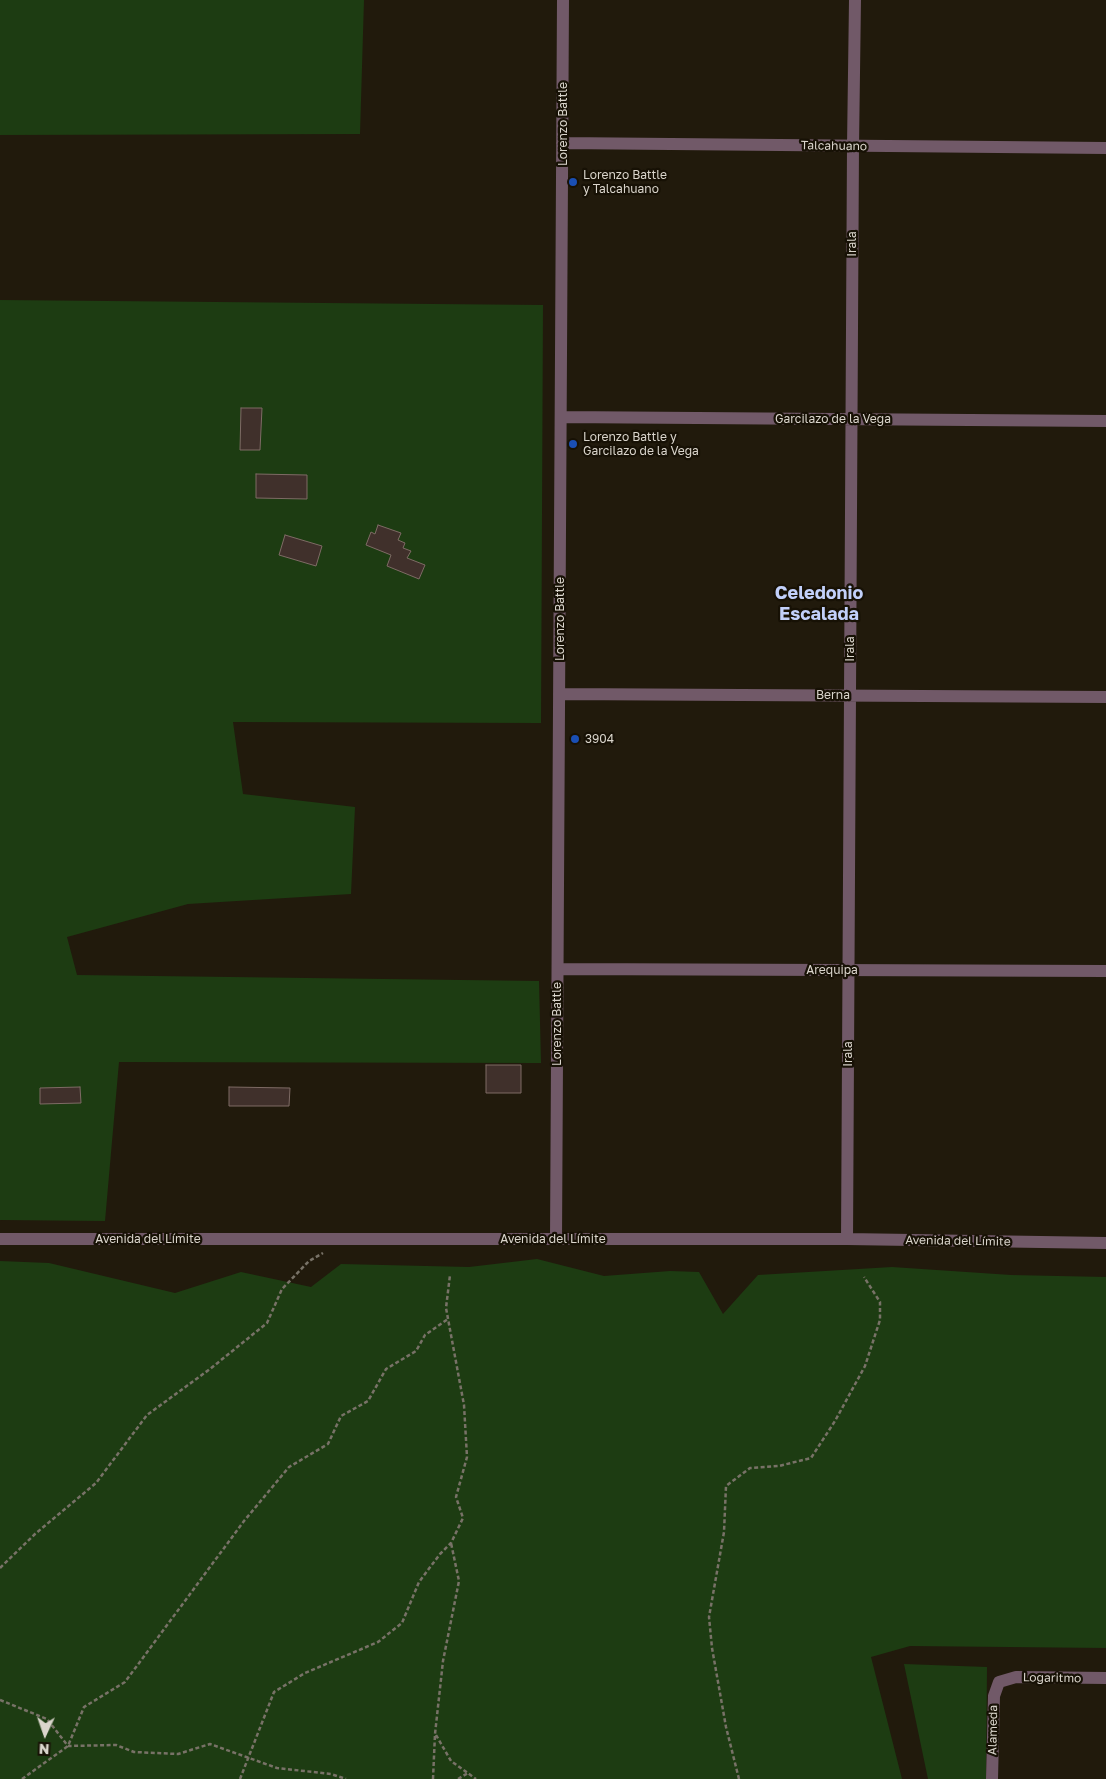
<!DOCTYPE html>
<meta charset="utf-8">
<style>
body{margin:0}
#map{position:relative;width:1106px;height:1779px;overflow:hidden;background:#211a0c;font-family:"Golos Text",sans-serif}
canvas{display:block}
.north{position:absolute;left:20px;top:1709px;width:50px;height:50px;-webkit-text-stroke:4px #171105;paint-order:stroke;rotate:183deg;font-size:14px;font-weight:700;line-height:20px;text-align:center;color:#dad5cc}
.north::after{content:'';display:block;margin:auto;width:18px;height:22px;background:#dad5cc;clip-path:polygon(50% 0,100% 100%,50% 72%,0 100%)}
</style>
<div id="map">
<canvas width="1106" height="1779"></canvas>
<div class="north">N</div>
</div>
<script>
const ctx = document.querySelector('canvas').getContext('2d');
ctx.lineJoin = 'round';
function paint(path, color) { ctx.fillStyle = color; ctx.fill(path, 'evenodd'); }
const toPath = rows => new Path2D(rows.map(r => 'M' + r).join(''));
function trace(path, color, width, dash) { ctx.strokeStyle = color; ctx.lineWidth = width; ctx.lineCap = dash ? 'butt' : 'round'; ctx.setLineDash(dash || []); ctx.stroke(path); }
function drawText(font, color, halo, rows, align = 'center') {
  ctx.font = font + ' "Golos Text",sans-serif'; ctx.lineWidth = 4.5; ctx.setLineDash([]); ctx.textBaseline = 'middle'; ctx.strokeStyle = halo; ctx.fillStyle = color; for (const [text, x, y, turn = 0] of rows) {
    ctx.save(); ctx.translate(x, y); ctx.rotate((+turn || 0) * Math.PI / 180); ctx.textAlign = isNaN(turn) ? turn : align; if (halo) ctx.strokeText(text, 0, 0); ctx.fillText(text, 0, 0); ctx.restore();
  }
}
paint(toPath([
 [0,0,364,0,360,134,0,135],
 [0,300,543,305,541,723,233,722,243,794,355,807,351,894,188,904,67,937,77,975,539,981,541,1063,119,1062,105,1221,0,1220],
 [537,1259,604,1276,670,1271,699,1272,723,1314,758,1275,892,1267,1011,1275,1106,1277,1106,1648,910,1646,871,1657,902,1779,0,1779,0,1261,49,1263,175,1293,241,1272,311,1287,341,1264,469,1267],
 [904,1664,987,1667,986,1779,928,1779]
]), '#1d3c12');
const building = toPath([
 [241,408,262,408,260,450,240,450,241,408],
 [256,474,307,475,307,499,256,498,256,474],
 [378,525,401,533,398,540,405,543,403,548,411,551,407,558,425,565,419,579,387,566,391,555,366,545,371,532,375,534,378,525],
 [285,535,322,546,316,566,279,555,285,535],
 [486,1065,521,1065,521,1093,486,1093,486,1065],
 [80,1087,81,1103,40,1104,40,1088,80,1087],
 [229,1087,290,1088,289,1106,229,1106,229,1087]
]);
paint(building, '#40302b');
trace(building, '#7e6b65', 1);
trace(toPath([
 [0,1568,35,1534,96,1483,147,1415,210,1369,267,1323,282,1289,309,1261,323,1253],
 [0,1700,47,1719,68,1746,116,1745,134,1752,178,1754,210,1744,277,1768,331,1774,346,1779],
 [436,1735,451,1761,476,1779],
 [22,1779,68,1746,84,1707,125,1682,244,1521,289,1467,328,1444,341,1416,368,1401,386,1369,416,1351,425,1335,448,1319],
 [240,1779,274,1692,305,1673,378,1642,402,1623,419,1582,440,1554,451,1543,463,1518,456,1497,467,1457,464,1405,446,1308,450,1275],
 [433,1779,435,1734,443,1661,459,1581,451,1543],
 [458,1779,468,1773],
 [739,1779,726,1727,712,1648,709,1617,724,1532,726,1486,750,1468,779,1466,811,1458,835,1421,865,1366,880,1320,880,1302,864,1277]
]), '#787267', 2.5, [4, 2.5]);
trace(toPath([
 [562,143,1106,148],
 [561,417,1106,421],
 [559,694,1106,697],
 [558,969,1106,971],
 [0,1239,847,1239,1106,1243],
 [556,1239,563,0],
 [847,1239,853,146,855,0],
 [992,1779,994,1696,999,1682,1016,1677,1106,1678]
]), '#715968', 12);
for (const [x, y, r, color] of [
 [573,182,5,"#1a4fb4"],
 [573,444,5,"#1a4fb4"],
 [575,739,5,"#1a4fb4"]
]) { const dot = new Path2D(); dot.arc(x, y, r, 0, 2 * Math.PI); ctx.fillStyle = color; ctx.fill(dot); trace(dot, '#171105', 2); }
drawText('12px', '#dad5cc', '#171105', [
 ["Lorenzo Battle",563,124,-90],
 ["Talcahuano",834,146,1],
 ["Irala",852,244,-90],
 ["Garcilazo de la Vega",833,419],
 ["Lorenzo Battle",560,619,-90],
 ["Irala",850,649,-90],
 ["Berna",833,695],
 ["Arequipa",832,970],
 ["Lorenzo Battle",557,1024,-90],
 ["Irala",848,1054,-90],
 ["Avenida del Límite",148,1239],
 ["Avenida del Límite",553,1239],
 ["Avenida del Límite",958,1241,1],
 ["Logaritmo",1052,1678,1],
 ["Alameda",993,1730,-89]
]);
drawText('12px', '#dad5cc', '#171105', [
 ["Lorenzo Battle",583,175],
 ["y Talcahuano",583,189],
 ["Lorenzo Battle y",583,437],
 ["Garcilazo de la Vega",583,451],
 ["3904",585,739]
], 'left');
drawText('bold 18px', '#c2d0fa', '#171105', [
 ["Celedonio",819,593],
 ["Escalada",819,614]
]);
</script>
